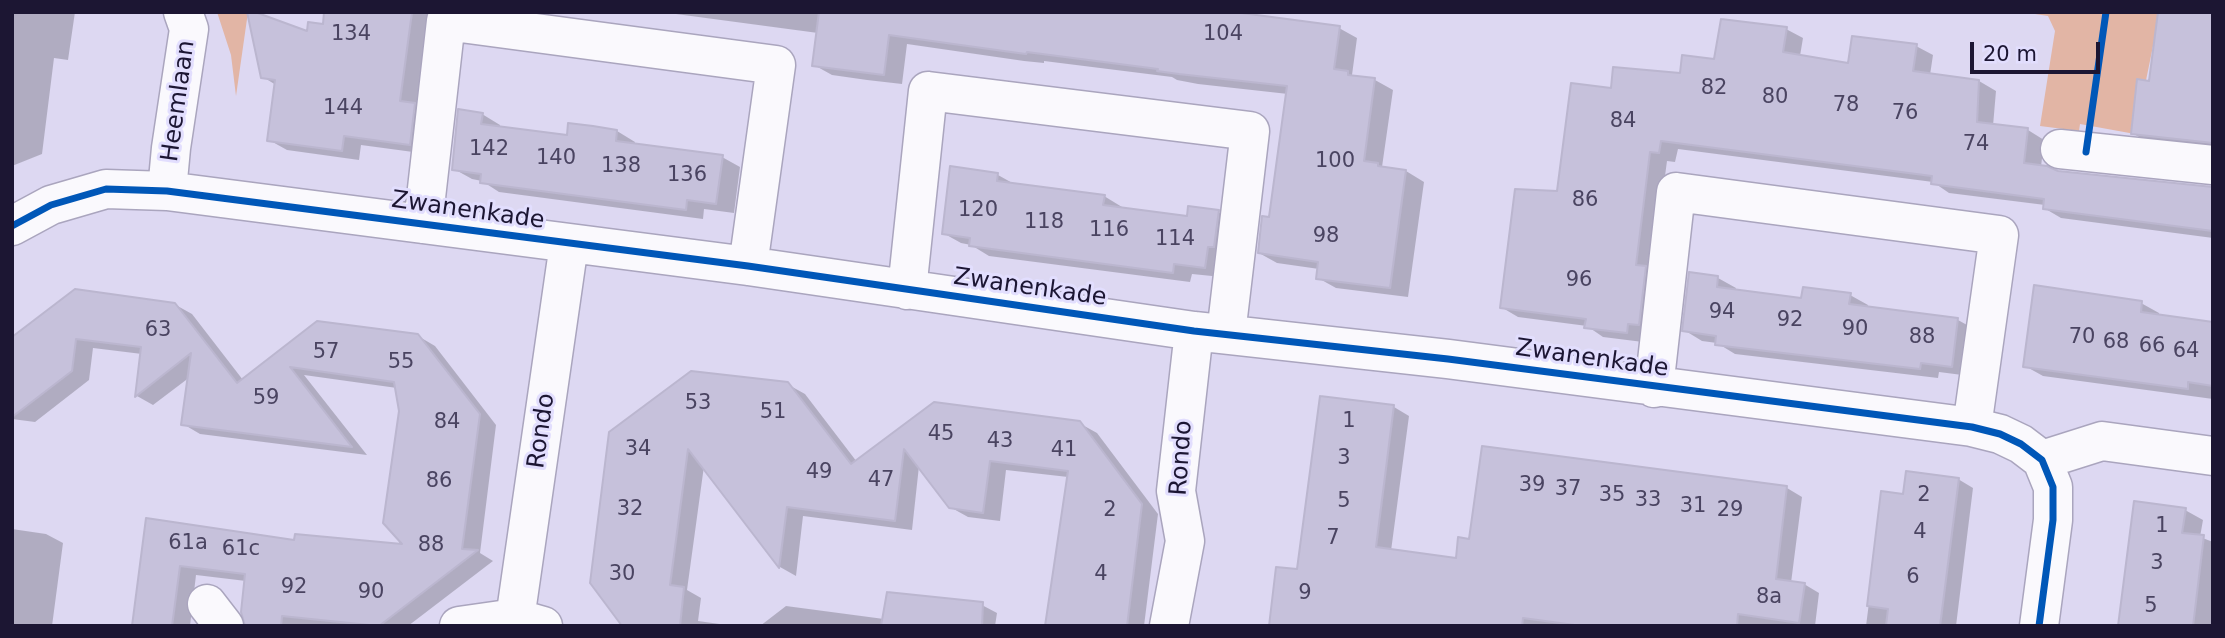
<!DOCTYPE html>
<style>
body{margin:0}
#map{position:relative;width:2225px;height:638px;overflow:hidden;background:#ddd8f2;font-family:"DejaVu Sans",sans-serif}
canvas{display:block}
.frame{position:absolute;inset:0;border:14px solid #1c1633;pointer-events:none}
.scale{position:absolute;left:1970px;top:42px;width:130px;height:32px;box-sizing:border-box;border:4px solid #1c1633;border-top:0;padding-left:9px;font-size:21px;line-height:24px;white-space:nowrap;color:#1c1633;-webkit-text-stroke:5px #e2defe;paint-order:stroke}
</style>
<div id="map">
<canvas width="2225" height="638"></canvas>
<div class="frame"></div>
<div class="scale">20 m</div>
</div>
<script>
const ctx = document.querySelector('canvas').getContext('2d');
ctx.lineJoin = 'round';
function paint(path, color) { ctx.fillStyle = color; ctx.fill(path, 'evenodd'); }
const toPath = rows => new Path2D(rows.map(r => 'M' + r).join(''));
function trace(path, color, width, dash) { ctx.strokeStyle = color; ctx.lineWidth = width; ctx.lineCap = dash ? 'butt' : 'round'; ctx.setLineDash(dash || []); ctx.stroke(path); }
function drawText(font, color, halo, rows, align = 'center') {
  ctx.font = font + ' "DejaVu Sans",sans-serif'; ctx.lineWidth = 6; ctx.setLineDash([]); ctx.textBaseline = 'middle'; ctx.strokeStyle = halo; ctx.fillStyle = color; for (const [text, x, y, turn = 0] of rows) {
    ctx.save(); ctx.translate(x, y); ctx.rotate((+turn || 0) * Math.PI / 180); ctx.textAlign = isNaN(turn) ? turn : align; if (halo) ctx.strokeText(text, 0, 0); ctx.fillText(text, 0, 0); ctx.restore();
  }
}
paint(toPath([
 [217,12,248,12,236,96,231,55],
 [2022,12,2160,12,2135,134,2080,124,2079,131,2040,126,2055,31,2048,16]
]), '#e2b5a5');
paint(toPath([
 [12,12,75,12,68,60,54,58,42,154,12,166],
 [326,12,431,12,428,154,361,145,359,160,287,150,269,140,276,85,263,77,308,33,325,26],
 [661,12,1242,12,1242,15,1339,28,1357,38,1352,75,1375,80,1393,90,1382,167,1406,171,1424,182,1408,297,1336,288,1318,278,1319,269,1277,263,1259,253,1271,219,1288,94,1198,84,1177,80,1172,77,1044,61,1044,63,1024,61,907,44,902,84,867,80,832,75,814,65,818,33],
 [2213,12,2213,157,2164,151,2132,133,2150,83],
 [1786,29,1803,38,1800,56,1850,65,1916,46,1933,55,1930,75,1979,81,1996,91,1993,126,2028,130,2044,140,2041,167,2057,172,2213,189,2213,238,2061,218,2044,208,2045,205,1949,193,1933,182,1678,149,1675,162,1667,161,1643,342,1603,337,1587,326,1518,317,1501,307,1612,90,1681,75],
 [482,114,500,125,500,128,568,137,617,131,635,142,634,146,722,157,740,167,734,213,704,209,703,219,499,192,482,181,472,179,454,169],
 [952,168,998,175,1016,185,1104,196,1122,207,1122,209,1188,217,1218,212,1236,222,1222,277,1192,274,1190,282,989,256,971,245,961,243,943,233],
 [1718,278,1736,288,1735,291,1803,300,1850,295,1868,305,1867,308,1958,320,1976,330,1970,376,1939,372,1938,378,1735,354,1717,343,1702,341,1684,330],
 [2141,303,2159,313,2159,316,2213,324,2213,399,2043,376,2025,366],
 [174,304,192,314,243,380,318,323,418,336,435,346,496,425,480,553,493,561,408,626,247,626,246,581,196,575,190,626,129,626,134,622,145,542,295,542,407,546,400,411,397,388,304,375,367,455,200,434,183,424,190,377,153,405,137,396,142,354,93,348,89,380,35,422,12,419,12,340],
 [787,384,805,394,857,462,934,404,1079,423,1097,433,1158,514,1144,626,1046,626,1068,477,1006,470,1000,521,968,517,950,507,919,466,912,530,803,516,796,576,780,567,704,466,687,590,701,598,698,621,734,626,625,626,610,433],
 [1322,397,1394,407,1409,416,1391,551,1457,560,1470,541,1483,448,1787,488,1802,497,1791,583,1804,584,1819,593,1815,626,1516,626,1299,571],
 [1958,479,1973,488,1956,626,1866,626,1883,493,1905,496],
 [2185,510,2203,520,2200,537,2213,542,2212,626,2119,626],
 [12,529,46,534,63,543,52,626,12,626],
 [980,604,997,613,995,626,760,626,786,606,884,619]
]), '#0003');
const building = toPath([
 [247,12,255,12,307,31,308,22,323,24,324,12,412,12,400,101,415,103,410,145,344,136,342,151,267,141,275,80,261,78,247,12],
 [819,12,1234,12,1340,26,1334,69,1348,71,1348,75,1375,78,1364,161,1378,163,1378,166,1406,170,1390,288,1316,279,1318,262,1258,253,1262,216,1269,217,1287,86,1179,74,1157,71,1158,69,1027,52,1026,54,1004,51,889,35,884,75,812,66,819,12],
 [2158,12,2213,12,2213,143,2131,134,2137,79,2149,81,2158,12],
 [1721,19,1787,27,1783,52,1848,63,1852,36,1917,44,1913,71,1979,80,1977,122,2028,128,2024,163,2047,166,2058,171,2213,187,2213,231,2043,209,2044,199,1931,184,1932,176,1661,141,1659,153,1650,152,1636,265,1646,266,1639,325,1628,324,1627,333,1584,328,1586,319,1500,308,1515,189,1557,191,1571,83,1611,88,1613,67,1680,73,1682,55,1714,59,1721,19],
 [458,109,483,113,481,124,567,135,568,123,593,126,617,130,616,141,723,155,716,204,687,200,686,210,480,183,481,174,452,170,458,109],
 [950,166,998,173,997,181,1105,195,1103,205,1187,216,1188,206,1219,210,1214,247,1208,247,1205,268,1174,264,1173,273,969,246,970,238,942,234,950,166],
 [1689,272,1718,276,1717,287,1801,298,1803,287,1851,293,1849,304,1958,318,1952,367,1921,363,1920,369,1715,345,1716,336,1682,331,1689,272],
 [2034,285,2142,301,2141,312,2213,322,2213,386,2188,382,2188,389,2023,367,2034,285],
 [75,289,175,303,237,383,317,321,418,334,480,414,462,549,478,550,379,626,282,616,281,626,245,626,241,612,245,574,180,566,172,626,132,626,146,518,294,540,295,534,402,544,383,523,399,411,394,382,290,367,352,447,181,425,191,353,135,397,141,347,76,339,72,371,12,417,12,337,75,289],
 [691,371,788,382,851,464,934,402,1080,421,1142,504,1127,626,1045,626,1068,471,990,461,983,513,949,508,904,449,895,521,787,507,779,568,688,449,670,585,684,587,680,626,622,626,590,583,609,432,691,371],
 [1320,396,1394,405,1376,547,1456,558,1458,537,1469,539,1482,446,1787,486,1776,579,1805,583,1799,623,1738,614,1737,626,1582,626,1523,618,1522,626,1269,626,1276,567,1297,569,1320,396],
 [1906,471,1959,478,1940,626,1886,626,1888,609,1867,606,1881,491,1903,494,1906,471],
 [2134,501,2186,508,2182,533,2204,535,2193,626,2118,626,2134,501],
 [887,592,983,602,982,626,881,626,887,592]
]);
paint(building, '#c6c1db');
trace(building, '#bbb6cf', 2);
const minor = toPath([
 [2060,149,2213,165],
 [167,191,171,148,189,29,183,12],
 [423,224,446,21,776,65,748,266],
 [12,226,51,205,106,189,167,191,748,266,1194,331,1448,359,1972,427,2000,434,2021,444,2042,460,2053,487,2053,520,2039,626],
 [907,290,928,91,1250,131,1226,334],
 [1654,388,1676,192,1999,235,1972,427],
 [2042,460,2102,441,2213,456],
 [207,604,224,626],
 [459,626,515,618,543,626],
 [514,626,569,244],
 [1169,626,1185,541,1176,491,1194,331]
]);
trace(minor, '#aaa5be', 41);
trace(minor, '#faf9fd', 38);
trace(toPath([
 [2086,152,2106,12],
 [12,226,51,205,106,189,167,191,748,266,1194,331,1448,359,1972,427,2000,434,2021,444,2042,460,2053,487,2053,520,2039,626]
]), '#0057b8', 7);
drawText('21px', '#4a4461', null, [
 ["134",351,35],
 ["104",1223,35],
 ["82",1714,89],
 ["80",1775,98],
 ["78",1846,106],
 ["144",343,109],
 ["76",1905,114],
 ["84",1623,122],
 ["74",1976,145],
 ["142",489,150],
 ["140",556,159],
 ["100",1335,162],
 ["138",621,167],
 ["136",687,176],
 ["86",1585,201],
 ["120",978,211],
 ["118",1044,223],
 ["116",1109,231],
 ["98",1326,237],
 ["114",1175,240],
 ["96",1579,281],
 ["94",1722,313],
 ["92",1790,321],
 ["90",1855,330],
 ["63",158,331],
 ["88",1922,338],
 ["70",2082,338],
 ["68",2116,343],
 ["66",2152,347],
 ["64",2186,352],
 ["57",326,353],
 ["55",401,363],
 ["59",266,399],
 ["53",698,404],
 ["51",773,413],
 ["1",1349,422],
 ["84",447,423],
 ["45",941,435],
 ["43",1000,442],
 ["34",638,450],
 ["41",1064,451],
 ["3",1344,459],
 ["49",819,473],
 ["47",881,481],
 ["86",439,482],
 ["39",1532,486],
 ["37",1568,490],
 ["35",1612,496],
 ["2",1924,496],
 ["33",1648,501],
 ["5",1344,502],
 ["31",1693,507],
 ["32",630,510],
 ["2",1110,511],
 ["29",1730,511],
 ["1",2162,527],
 ["4",1920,533],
 ["7",1333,539],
 ["61a",188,544],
 ["88",431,546],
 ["61c",241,550],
 ["3",2157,564],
 ["30",622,575],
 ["4",1101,575],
 ["6",1913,578],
 ["92",294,588],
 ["90",371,593],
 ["9",1305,594],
 ["8a",1769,598],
 ["5",2151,607]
]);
drawText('24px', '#1c1633', '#e2defe', [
 ["Heemlaan",179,101,-82],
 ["Zwanenkade",468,211,8],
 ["Zwanenkade",1030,288,8],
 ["Zwanenkade",1592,359,8],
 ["Rondo",542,431,-82],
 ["Rondo",1182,458,-86]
]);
</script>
